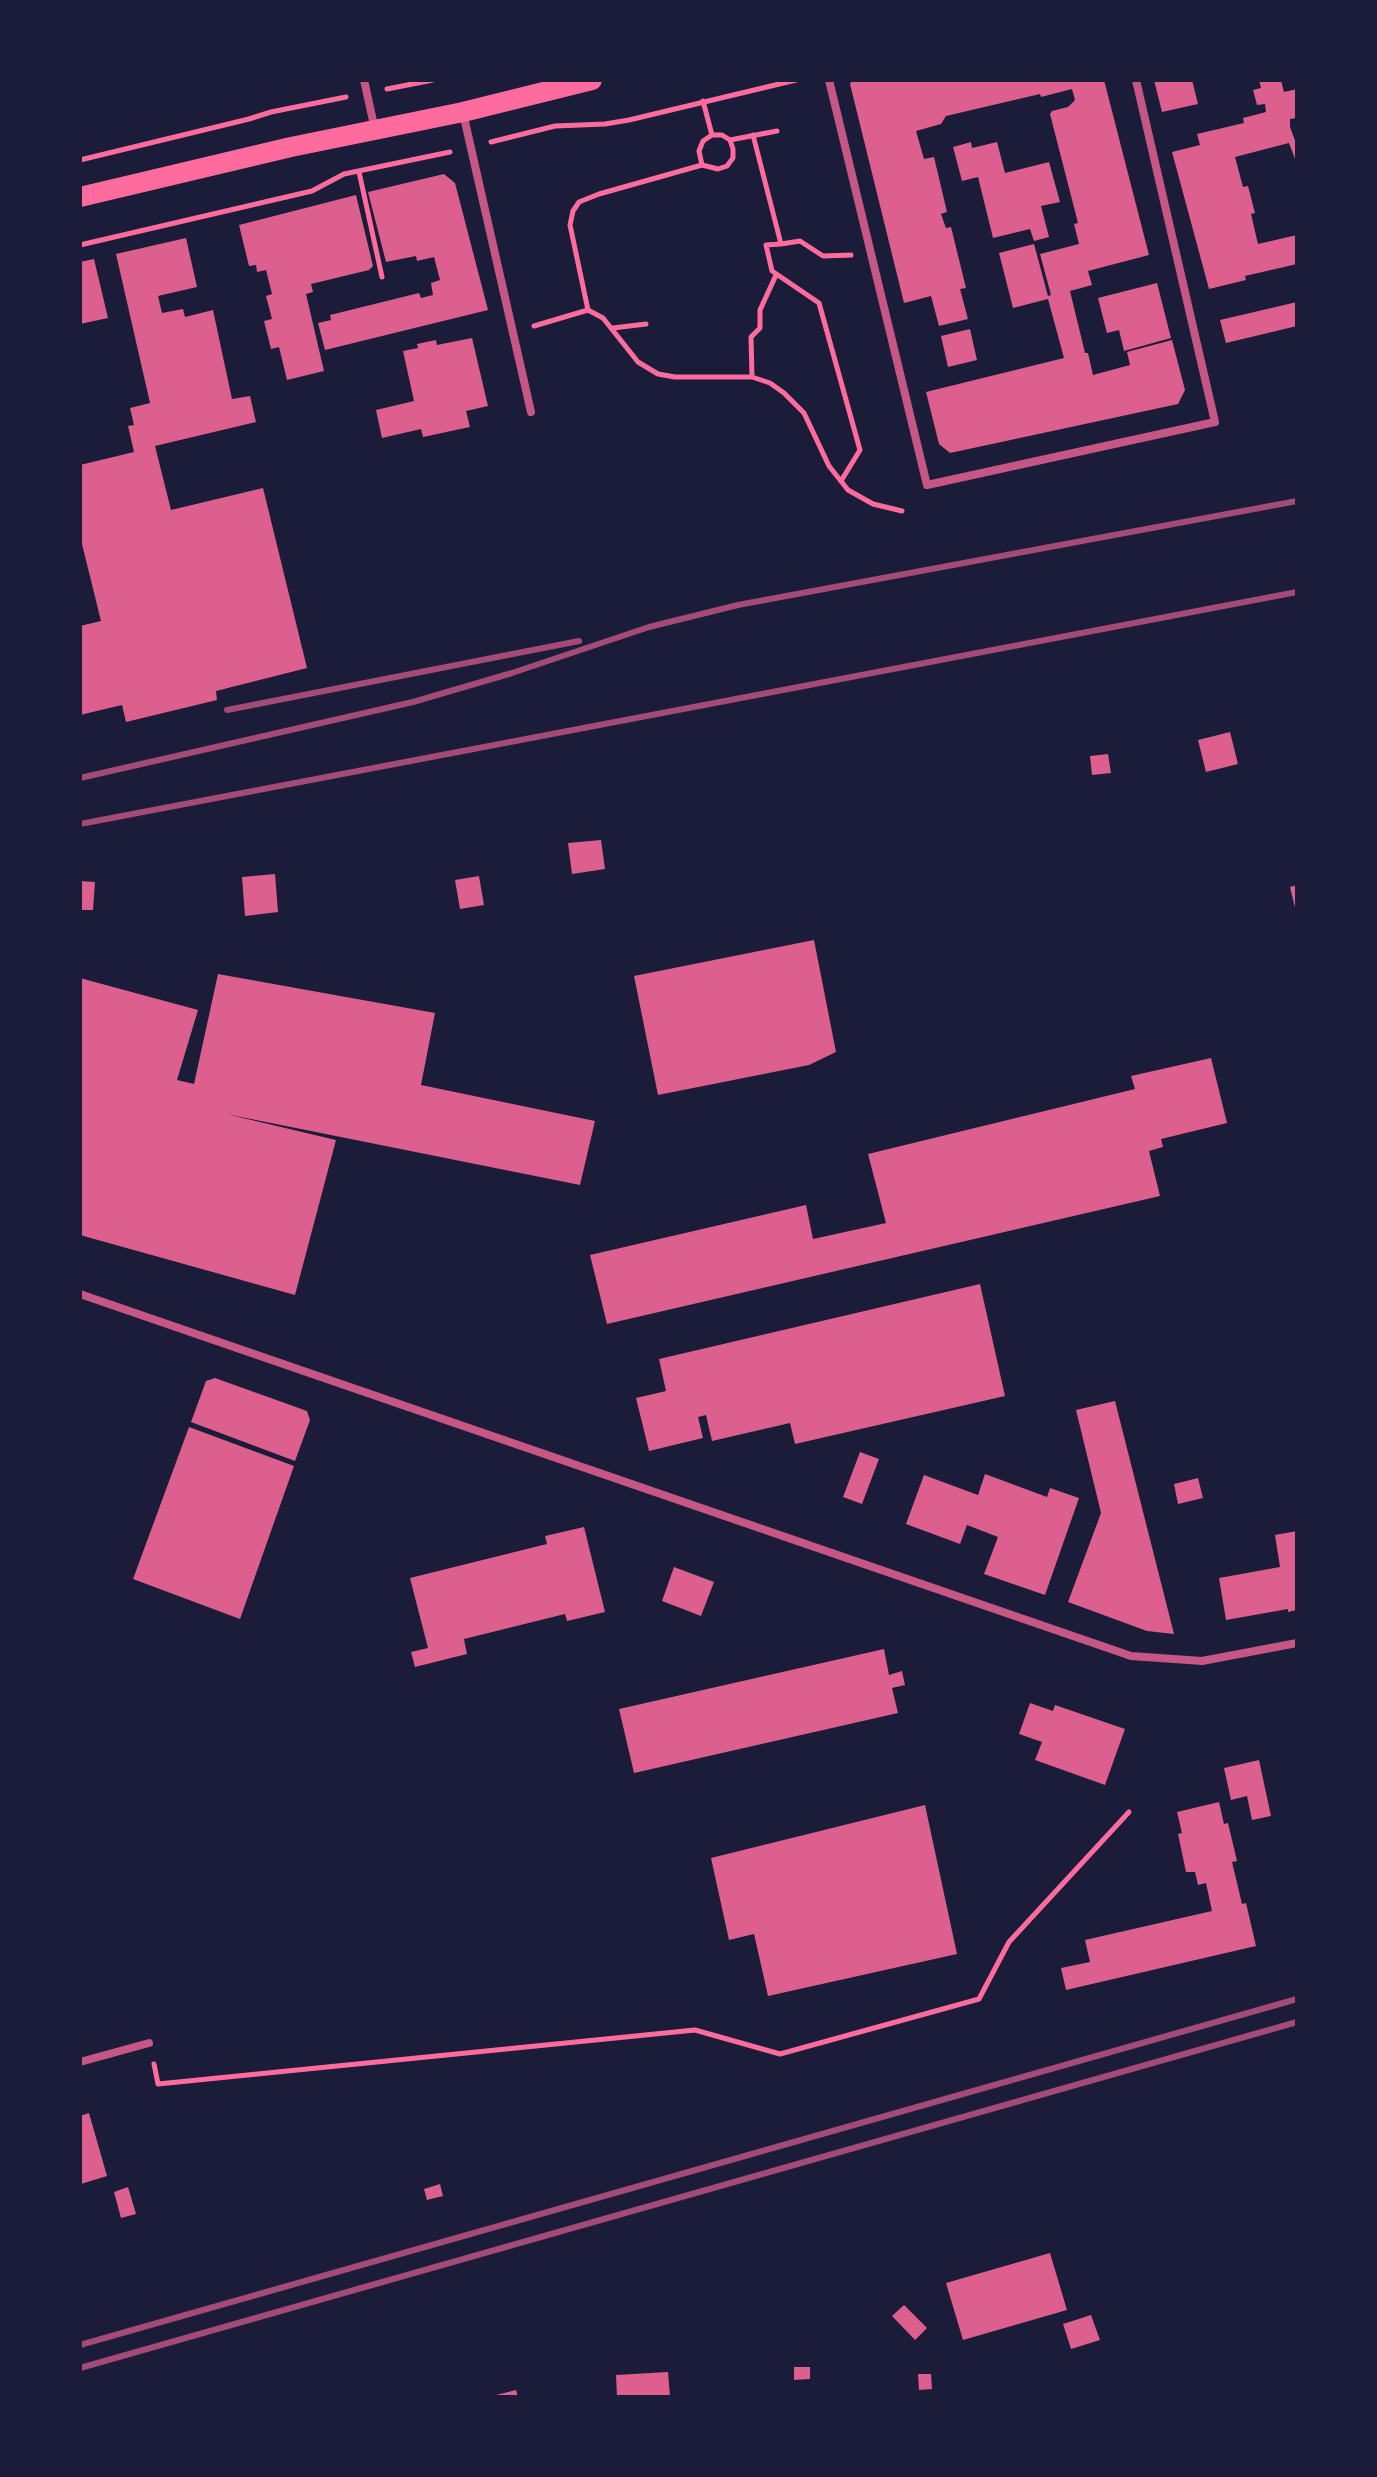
<!DOCTYPE html>
<style>
body{margin:0}
#map{position:relative;width:1377px;height:2477px;overflow:hidden;background:#1b1b3a;font-family:Quicksand,sans-serif}
canvas{display:block}
.frame{position:absolute;inset:0;border:82px solid #1b1b3a;pointer-events:none}
</style>
<div id="map">
<canvas width="1377" height="2477"></canvas>
<div class="frame"></div>
</div>
<script>
const ctx = document.querySelector('canvas').getContext('2d');
ctx.lineJoin = 'round';
function paint(path, color) { ctx.fillStyle = color; ctx.fill(path, 'evenodd'); }
const toPath = rows => new Path2D(rows.map(r => 'M' + r).join(''));
function trace(path, color, width, dash) { ctx.strokeStyle = color; ctx.lineWidth = width; ctx.lineCap = dash ? 'butt' : 'round'; ctx.setLineDash(dash || []); ctx.stroke(path); }
paint(toPath([
 [852,80,1104,80,1149,255,1088,271,1092,285,1070,291,1085,353,1088,353,1093,375,1130,365,1127,352,1172,340,1185,390,1178,404,950,453,939,444,926,392,1064,358,1048,299,1013,308,999,253,1034,244,1048,296,1051,295,1040,254,1079,244,1074,224,1078,223,1050,114,1052,111,1068,107,1075,100,1072,89,1041,97,1040,94,946,116,941,124,916,131,924,159,934,157,947,212,941,214,946,228,951,227,966,288,960,289,968,319,939,326,931,296,904,303,850,84],
 [1154,80,1192,80,1198,104,1162,112],
 [1259,80,1281,80,1284,92,1297,89,1297,118,1290,119,1290,127,1297,146,1297,164,1289,143,1235,157,1243,187,1248,186,1255,213,1251,214,1258,244,1297,235,1297,264,1245,276,1246,280,1209,289,1172,152,1200,145,1197,134,1244,123,1243,118,1266,112,1265,104,1257,105,1253,90,1261,88],
 [971,142,972,148,997,142,1005,173,1049,162,1060,202,1041,206,1049,237,1034,241,1030,229,993,238,978,177,962,181,953,147],
 [444,174,455,183,488,310,325,350,318,323,331,320,330,315,419,293,421,298,433,295,431,283,440,280,434,257,417,261,416,256,386,262,368,192],
 [356,195,373,266,369,270,311,284,313,292,306,294,324,371,287,380,279,347,271,349,264,321,272,319,266,296,272,294,266,270,257,272,256,265,249,266,239,225],
 [186,238,197,287,158,296,162,313,183,309,185,317,213,310,232,399,250,396,256,422,155,446,171,510,263,488,307,668,216,691,217,700,126,722,122,705,80,715,80,626,101,621,80,536,80,465,134,452,128,426,134,425,130,408,150,403,116,254],
 [94,259,108,318,80,324,80,262],
 [1157,283,1171,338,1124,351,1119,330,1107,333,1098,298],
 [1297,302,1297,326,1226,343,1220,320],
 [970,329,977,360,948,367,941,336],
 [472,338,488,406,466,411,470,427,423,437,421,429,382,438,376,410,414,401,403,351,418,348,417,344,436,340,437,345],
 [1230,732,1238,764,1206,772,1198,740],
 [1108,754,1111,773,1092,775,1090,756],
 [601,840,605,869,572,874,568,843],
 [275,874,278,912,245,916,242,877],
 [479,876,484,905,460,909,455,880],
 [80,881,95,882,93,910,80,910],
 [1297,885,1297,912,1296,912,1290,887],
 [814,940,836,1052,809,1065,658,1095,634,976],
 [218,974,435,1013,421,1085,595,1121,580,1185,226,1114,336,1140,295,1295,80,1235,80,978,198,1010,177,1080,194,1084],
 [1211,1058,1227,1123,1161,1139,1163,1147,1149,1151,1160,1196,607,1324,590,1255,806,1205,813,1239,886,1223,868,1154,1135,1089,1131,1076],
 [980,1284,1005,1396,795,1444,790,1423,712,1441,706,1415,698,1417,703,1438,649,1451,636,1398,666,1391,659,1359],
 [215,1378,307,1411,310,1420,295,1461,191,1422,206,1381],
 [1115,1401,1174,1634,1147,1631,1068,1602,1101,1513,1076,1410],
 [189,1427,294,1466,240,1619,133,1579],
 [860,1452,879,1459,862,1504,843,1497],
 [985,1474,1047,1497,1050,1488,1079,1498,1045,1595,984,1574,998,1537,967,1525,960,1544,906,1524,924,1475,978,1495],
 [1198,1478,1203,1498,1178,1504,1174,1484],
 [584,1527,605,1612,567,1621,565,1614,464,1639,467,1654,415,1667,411,1652,428,1648,410,1578,547,1544,545,1536],
 [1297,1531,1297,1610,1288,1612,1288,1609,1226,1620,1219,1578,1280,1567,1275,1535],
 [674,1567,714,1582,701,1616,662,1601],
 [884,1649,889,1675,902,1671,905,1685,892,1688,898,1713,634,1773,619,1709],
 [1030,1703,1053,1711,1055,1705,1125,1729,1105,1785,1035,1760,1042,1742,1019,1734],
 [1259,1760,1271,1816,1252,1820,1247,1796,1231,1800,1224,1768],
 [1219,1802,1224,1824,1228,1823,1237,1861,1232,1862,1242,1904,1246,1903,1256,1946,1066,1990,1061,1968,1090,1962,1085,1940,1212,1911,1206,1883,1198,1885,1195,1872,1186,1872,1178,1834,1182,1833,1177,1812],
 [925,1805,957,1954,768,1996,754,1934,729,1940,711,1858],
 [89,2113,107,2176,81,2184,80,2116],
 [440,2184,443,2196,427,2200,424,2189],
 [128,2187,136,2214,121,2218,114,2192],
 [1050,2253,1067,2310,963,2340,946,2283],
 [904,2305,927,2328,915,2340,892,2316],
 [1091,2315,1100,2340,1071,2349,1063,2324],
 [794,2367,810,2367,810,2379,794,2380],
 [668,2372,670,2397,617,2397,616,2375],
 [918,2374,931,2374,932,2389,919,2390],
 [516,2390,518,2397,493,2397,492,2396]
]), '#dd5f8e');
trace(toPath([
 [387,89,433,80],
 [703,101,712,135],
 [753,135,781,244,800,241,823,256,851,255],
 [730,140,777,131],
 [491,142,555,126,605,124,629,120,796,80],
 [80,160,249,119,271,112,346,97],
 [359,172,382,277],
 [781,244,766,245,772,271,819,303,860,450,841,481],
 [80,245,312,191,344,174,450,152],
 [588,310,570,225,573,211,579,202,599,194,702,165,718,169,727,166,733,158,733,149,730,140,722,135,712,135,703,141,699,151,702,165],
 [534,326,588,310,603,318,638,362,658,374,675,377,752,377,770,383,784,393,804,413,829,466,848,490,873,504,902,511],
 [613,328,646,324],
 [752,377,751,337,760,328,760,310,776,275],
 [154,2064,158,2084,695,2030,780,2054,979,1999,1009,1942,1129,1812]
]), '#ff6b9d', 5);
trace(toPath([
 [364,80,375,130],
 [829,80,927,485,1215,422,1136,80],
 [463,113,531,412],
 [80,1294,1131,1656,1202,1661,1297,1643],
 [80,2062,149,2043]
]), '#c65784', 8);
trace(toPath([
 [80,197,291,147,463,112,592,80]
]), '#ff6b9d', 20);
trace(toPath([
 [227,710,579,641],
 [80,778,413,702,512,673,649,627,738,605,1297,501],
 [80,824,1297,592],
 [80,2345,1297,1999],
 [80,2368,1297,2022]
]), '#a44b75', 6);
</script>
